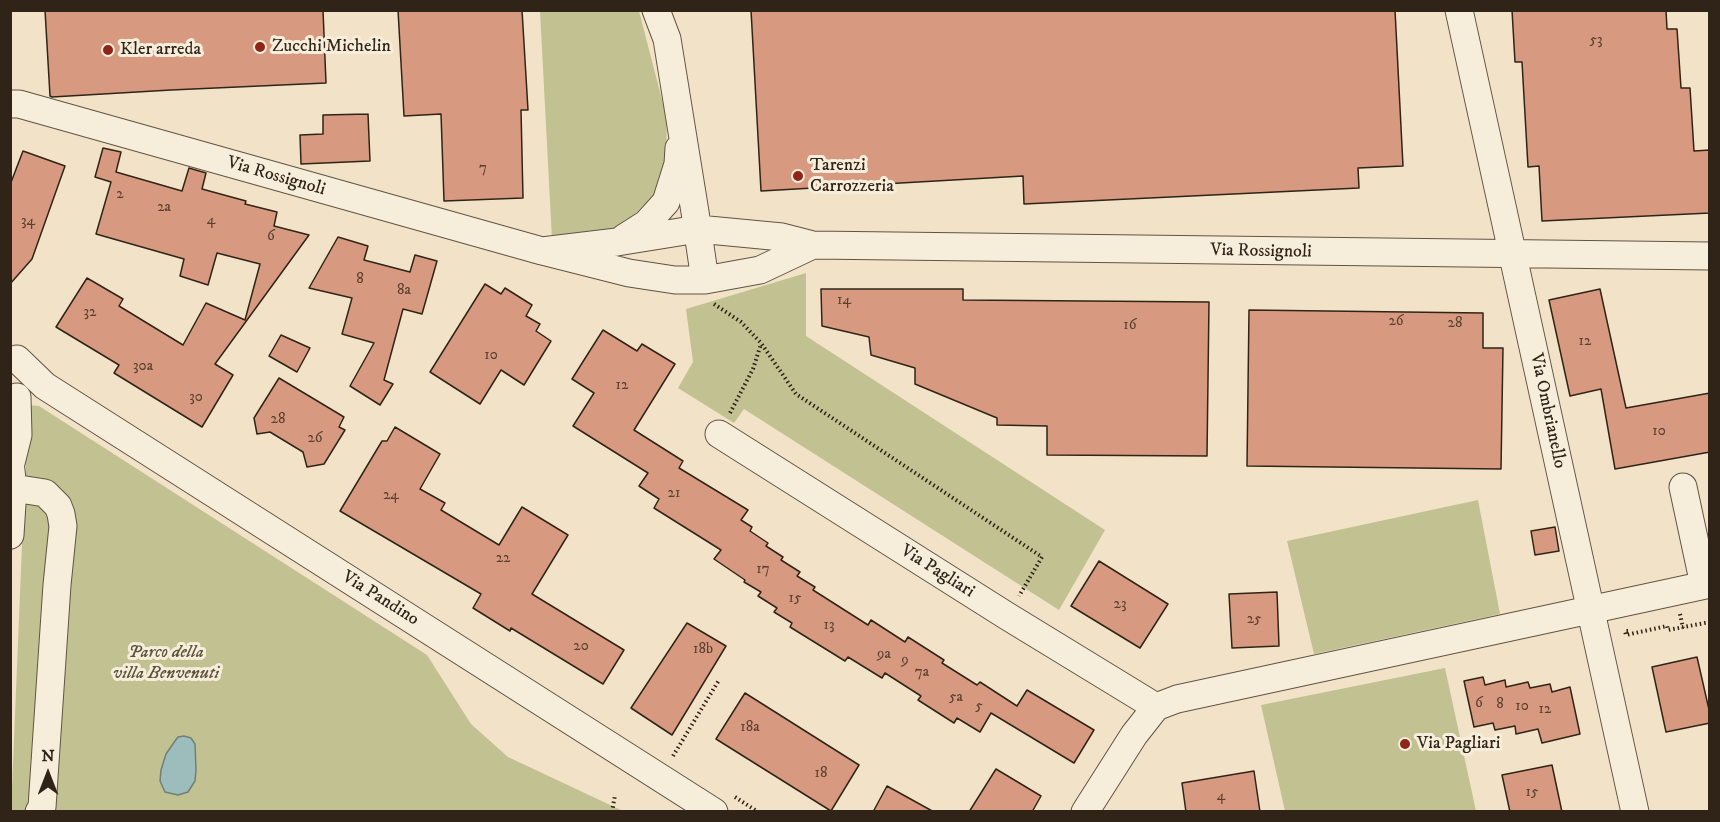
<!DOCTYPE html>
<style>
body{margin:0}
#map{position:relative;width:1720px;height:822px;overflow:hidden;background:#f2e3c8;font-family:"IM FELL DW Pica",serif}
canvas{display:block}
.frame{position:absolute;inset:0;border:12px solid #2f2417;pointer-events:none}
.north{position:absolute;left:18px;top:744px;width:60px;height:60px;-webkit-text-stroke:4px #f7eddb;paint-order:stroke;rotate:0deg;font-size:16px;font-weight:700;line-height:24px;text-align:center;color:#2f2417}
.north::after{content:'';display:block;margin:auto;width:21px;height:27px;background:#2f2417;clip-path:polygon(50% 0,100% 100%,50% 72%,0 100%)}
</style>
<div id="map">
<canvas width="1720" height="822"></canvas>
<div class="frame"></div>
<div class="north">N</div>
</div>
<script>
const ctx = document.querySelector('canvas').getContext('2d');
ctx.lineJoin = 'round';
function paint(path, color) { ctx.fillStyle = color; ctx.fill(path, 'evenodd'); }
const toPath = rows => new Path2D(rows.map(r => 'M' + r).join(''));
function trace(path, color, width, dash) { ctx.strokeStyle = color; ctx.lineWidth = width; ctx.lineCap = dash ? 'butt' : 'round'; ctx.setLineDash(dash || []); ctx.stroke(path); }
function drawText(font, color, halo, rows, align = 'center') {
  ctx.font = font + ' "IM FELL DW Pica",serif'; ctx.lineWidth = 6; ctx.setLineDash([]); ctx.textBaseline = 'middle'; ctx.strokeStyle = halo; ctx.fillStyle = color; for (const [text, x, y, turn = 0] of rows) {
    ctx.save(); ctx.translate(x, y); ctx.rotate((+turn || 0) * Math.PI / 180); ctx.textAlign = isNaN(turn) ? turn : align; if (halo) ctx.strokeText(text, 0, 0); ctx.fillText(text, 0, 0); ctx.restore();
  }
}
paint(toPath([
 [540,11,639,11,667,119,666,161,655,193,632,217,606,234,552,240],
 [806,273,806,336,1105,530,1059,610,744,409,734,423,678,388,693,362,686,309],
 [28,405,39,406,427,655,471,724,508,757,623,811,11,812,24,497,35,484,26,476,25,411],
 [1478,500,1500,614,1314,654,1287,541],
 [1445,668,1476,811,1285,811,1261,705]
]), '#c2c191');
const water = toPath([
 [184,736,191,738,195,744,196,770,195,781,188,792,178,795,165,792,160,781,161,770,166,754,175,741,178,737,184,736]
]);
paint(water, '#9cbdbb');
trace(water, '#708079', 1.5);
const building = toPath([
 [45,10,323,10,326,83,171,90,52,97,50,96,45,10],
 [398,10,522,10,528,110,521,110,523,198,444,201,441,114,404,116,398,10],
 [751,10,1395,10,1403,166,1358,168,1359,188,1024,204,1023,176,761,191,751,10],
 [1512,10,1666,10,1667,29,1677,29,1681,88,1690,88,1694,151,1710,150,1710,213,1542,221,1539,166,1528,167,1522,62,1515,62,1512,10],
 [368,114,370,161,301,164,300,135,323,134,323,115,368,114],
 [103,148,121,152,116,172,182,191,189,168,206,173,202,189,246,201,245,204,277,212,274,226,309,235,215,364,233,375,202,427,114,373,119,365,56,327,87,278,123,299,119,306,183,345,206,303,245,320,260,264,217,253,208,285,180,276,184,259,96,234,111,182,95,177,103,148],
 [23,151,65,166,32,259,10,284,10,185,23,151],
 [338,237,368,246,364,260,410,272,415,255,437,261,422,314,403,309,384,380,393,384,380,405,350,386,374,343,342,334,352,298,309,288,338,237],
 [485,284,501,294,505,288,532,305,526,316,540,324,536,331,551,341,524,385,501,370,480,404,430,372,485,284],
 [821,289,963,289,963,300,1209,302,1207,456,1047,455,1047,426,997,425,997,418,915,384,915,368,871,355,869,337,822,326,821,289],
 [1600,289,1626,408,1710,393,1710,452,1615,469,1601,389,1570,396,1549,300,1600,289],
 [1249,310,1483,313,1483,348,1503,348,1501,469,1247,466,1249,310],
 [603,330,637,351,642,344,675,364,634,430,683,461,679,468,748,510,741,520,752,527,750,531,768,543,766,546,783,557,781,560,800,572,797,576,815,587,813,590,868,625,871,620,905,642,908,637,944,660,942,663,977,685,980,682,1017,706,1027,690,1094,730,1074,763,991,713,980,732,957,718,954,723,918,700,921,696,885,673,882,678,848,657,845,661,790,627,792,623,774,612,777,608,758,596,761,592,744,582,745,580,714,559,721,550,654,508,659,499,639,486,648,473,573,426,594,393,572,379,603,330],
 [281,335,310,348,297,372,269,356,281,335],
 [279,378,344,417,339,427,345,430,324,464,307,467,303,452,270,432,257,434,254,418,279,378],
 [395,427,440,454,420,489,445,503,441,510,499,545,522,507,568,535,532,594,624,650,603,684,511,628,510,631,473,608,481,594,340,511,382,441,387,441,395,427],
 [1555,527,1559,551,1535,555,1531,531,1555,527],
 [1099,561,1168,604,1140,648,1071,606,1099,561],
 [1277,592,1279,646,1232,648,1229,594,1277,592],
 [687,623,726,646,672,735,631,708,687,623],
 [1697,657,1710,714,1710,723,1666,732,1652,667,1697,657],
 [1483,677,1485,685,1505,680,1506,687,1528,682,1530,688,1550,684,1552,692,1570,687,1580,734,1542,743,1538,729,1516,734,1515,726,1495,730,1493,723,1474,727,1464,681,1483,677],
 [745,693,859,765,831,811,716,739,745,693],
 [1552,765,1562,812,1510,812,1502,775,1552,765],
 [996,769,1041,796,1032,812,969,812,996,769],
 [1254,771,1260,812,1186,812,1182,783,1254,771],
 [887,786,934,812,873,812,887,786]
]);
paint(building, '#d7997f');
trace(building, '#2f2417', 1.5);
const minor = toPath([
 [656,10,667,39,695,212,705,280],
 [1459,10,1635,812],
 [10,104,19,104,542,251,629,273,675,280,705,280,760,270,813,245],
 [624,238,646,224,666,202,678,164,679,148],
 [542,251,617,242,698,229,782,237,813,245,1710,256],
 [17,359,45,386,714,812],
 [719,434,1007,616,1156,707],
 [10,462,13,488,10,535],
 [11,463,18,435,17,397],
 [1683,487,1704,585],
 [13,488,45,493,58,506,61,514,63,526,57,585,42,807,39,812],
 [1085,812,1134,735,1156,707,1177,699,1710,584]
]);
trace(minor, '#605443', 29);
trace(toPath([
 [714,304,741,322,761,343,796,394,1042,557,1019,596],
 [730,413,753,369,761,344],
 [1680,614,1683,628],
 [1628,631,1625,631,1626,635,1667,626,1668,630,1710,622],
 [673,756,719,680],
 [735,797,758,812],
 [612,812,615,795]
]), '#2f2417', 4, [1.5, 3]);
trace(minor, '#f7eddb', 27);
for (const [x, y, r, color] of [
 [260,47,6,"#8f2418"],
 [108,50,6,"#8f2418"],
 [798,176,6,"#8f2418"],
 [1405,744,6,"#8f2418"]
]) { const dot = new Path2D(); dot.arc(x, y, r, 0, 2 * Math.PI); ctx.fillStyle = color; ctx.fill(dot); trace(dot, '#f7eddb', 2); }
drawText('15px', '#594131', null, [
 ["53",1596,41],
 ["7",483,169],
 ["2",120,195],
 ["2a",164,208],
 ["4",211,221],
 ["34",28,222],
 ["6",271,237],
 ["8",360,280],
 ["8a",404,291],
 ["14",844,301],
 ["32",90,313],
 ["26",1396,322],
 ["28",1455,324],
 ["16",1130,326],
 ["12",1585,342],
 ["10",491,356],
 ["30a",143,367],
 ["12",622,386],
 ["30",196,398],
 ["28",278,420],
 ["10",1659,432],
 ["26",315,439],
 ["21",674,494],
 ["24",391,496],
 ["22",503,559],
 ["17",763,570],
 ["15",795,599],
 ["23",1120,605],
 ["25",1254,620],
 ["13",829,626],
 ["20",581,647],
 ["18b",703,650],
 ["9a",884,655],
 ["9",905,661],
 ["7a",922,673],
 ["5a",956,698],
 ["6",1479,704],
 ["8",1500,705],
 ["5",979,707],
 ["10",1522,707],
 ["12",1545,710],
 ["18a",750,728],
 ["18",821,774],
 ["15",1532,793],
 ["4",1221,797]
]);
drawText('18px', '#2f2417', '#f7eddb', [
 ["Zucchi Michelin",272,47],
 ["Kler arreda",120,50],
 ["Tarenzi",810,166],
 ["Carrozzeria",810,187],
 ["Via Pagliari",1417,744]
], 'left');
drawText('18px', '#2f2417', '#f7eddb', [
 ["Via Rossignoli",276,177,16],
 ["Via Rossignoli",1261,252,1],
 ["Via Ombrianello",1547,411,78],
 ["Via Pagliari",937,572,32],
 ["Via Pandino",380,599,32]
]);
drawText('italic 18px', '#5b533c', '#f7eddb', [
 ["Parco della",166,653],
 ["villa Benvenuti",166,674]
]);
</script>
